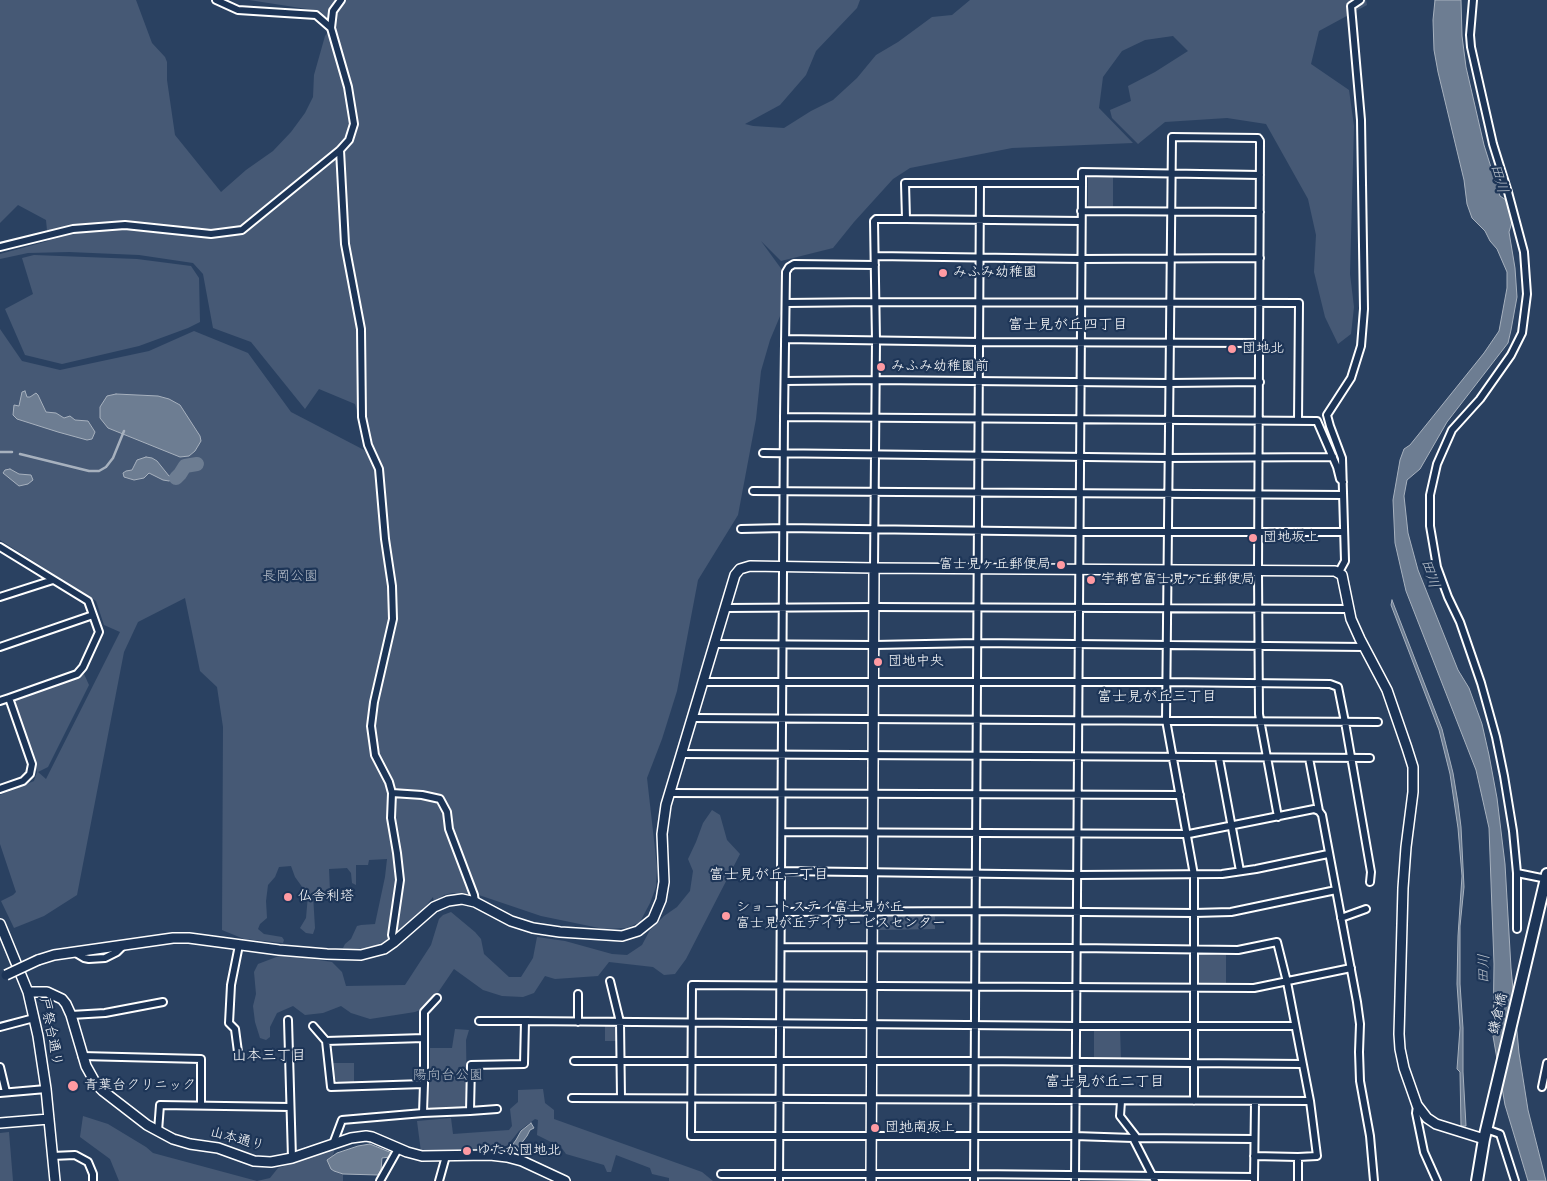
<!DOCTYPE html>
<meta charset="utf-8">
<style>
body{margin:0}
canvas{display:block;background:#2a4161}
</style>
<canvas width="1547" height="1181"></canvas>
<script>
const ctx = document.querySelector('canvas').getContext('2d');
ctx.lineJoin = 'round';
function paint(path, color) { ctx.fillStyle = color; ctx.fill(path, 'evenodd'); }
const toPath = rows => new Path2D(rows.map(r => 'M' + r).join(''));
function trace(path, color, width, dash) { ctx.strokeStyle = color; ctx.lineWidth = width; ctx.lineCap = dash ? 'butt' : 'round'; ctx.setLineDash(dash || []); ctx.stroke(path); }
function drawText(font, color, halo, rows, align = 'center') {
  ctx.font = font + ' "Architects Daughter","Klee One",sans-serif'; ctx.lineWidth = 4.5; ctx.setLineDash([]); ctx.textBaseline = 'middle'; ctx.strokeStyle = halo; ctx.fillStyle = color; for (const [text, x, y, turn = 0] of rows) {
    ctx.save(); ctx.translate(x, y); ctx.rotate((+turn || 0) * Math.PI / 180); ctx.textAlign = isNaN(turn) ? turn : align; if (halo) ctx.strokeText(text, 0, 0); ctx.fillText(text, 0, 0); ctx.restore();
  }
}
paint(toPath([
 [0,0,136,0,152,43,165,57,167,62,167,80,175,135,221,192,246,170,273,151,291,132,305,113,313,97,314,75,325,36,333,26,320,11,249,0,860,0,857,8,816,51,806,75,780,105,745,124,753,126,784,128,811,111,833,100,857,78,876,55,898,42,932,17,952,15,970,0,1366,0,1367,5,1319,31,1311,64,1349,90,1354,126,1350,274,1354,307,1351,334,1338,344,1325,317,1314,272,1316,235,1308,199,1266,124,1227,118,1165,122,1138,144,1112,118,1110,110,1131,101,1128,86,1155,72,1188,51,1173,36,1145,40,1122,51,1103,77,1099,108,1133,143,1012,148,910,168,893,179,854,222,833,248,781,261,761,241,785,274,783,309,770,340,761,371,756,419,738,515,698,580,677,691,662,739,647,778,657,867,656,887,650,903,640,922,627,928,604,929,541,916,470,892,467,894,452,893,444,895,434,902,433,897,421,912,387,940,377,945,362,949,352,950,343,948,345,944,351,939,357,926,361,925,375,924,385,877,387,859,369,860,368,865,356,865,356,885,352,883,351,873,347,868,329,869,330,891,313,895,315,928,313,934,306,933,300,928,306,918,308,895,295,877,291,866,279,867,275,877,268,885,266,901,267,918,260,924,258,929,264,934,282,937,284,940,283,943,244,939,222,930,223,727,217,687,200,671,185,598,138,622,124,652,77,895,44,916,14,928,1,901,13,895,16,892,0,844,0,795,34,781,37,772,13,698,84,674,89,685,48,767,38,772,46,779,120,632,104,625,96,601,0,540,0,329,22,361,60,370,149,351,194,331,248,353,291,412,366,451,373,466,355,404,319,389,305,409,251,342,213,328,203,274,193,263,139,255,69,252,28,253,0,259,0,254,48,241,46,220,18,205,0,223],
 [1088,177,1113,177,1113,208,1088,208],
 [34,255,137,259,191,266,199,278,200,322,188,328,139,346,62,364,25,355,5,309,33,294,22,258],
 [712,810,720,815,727,840,740,854,686,959,675,974,664,975,653,967,609,962,598,976,555,979,545,976,534,993,523,997,502,996,483,990,454,969,428,1007,415,1012,370,1019,351,1013,341,1006,323,1013,305,1015,293,1006,277,1013,270,1027,270,1037,266,1040,260,1038,255,1022,253,1006,256,994,254,972,258,964,279,956,300,957,332,962,342,972,346,986,405,985,431,945,439,919,443,915,451,912,475,932,481,939,484,954,509,977,521,977,533,958,537,937,565,941,612,954,627,955,642,945,650,930,664,916,677,907,690,891,693,871,688,859,696,842,703,823],
 [880,914,935,914,935,929,879,930,878,916],
 [1199,953,1226,953,1226,984,1199,984],
 [605,1025,614,1025,618,1028,618,1041,605,1041],
 [455,1029,469,1030,466,1040,467,1104,463,1107,433,1111,429,1107,430,1048,452,1048],
 [1094,1029,1120,1029,1121,1059,1094,1059],
 [332,1063,354,1063,354,1083,339,1083,335,1079],
 [543,1089,545,1103,554,1110,554,1119,702,1172,713,1181,669,1181,669,1178,652,1174,650,1168,616,1155,611,1172,607,1172,604,1165,566,1154,561,1147,537,1135,538,1120,535,1119,519,1131,507,1146,505,1151,421,1152,417,1121,451,1118,453,1134,509,1130,512,1126,510,1109,518,1102,518,1090],
 [83,1116,108,1124,146,1147,153,1153,257,1181,270,1178,278,1168,335,1149,332,1158,328,1160,334,1171,343,1174,343,1181,119,1181,110,1159,80,1137],
 [9,1132,13,1181,0,1181,0,1133]
]), '#465975');
const water = toPath([
 [1435,0,1461,0,1462,36,1466,67,1484,145,1500,196,1506,200,1512,222,1509,232,1515,268,1517,297,1511,330,1508,343,1447,422,1420,469,1407,480,1404,496,1408,533,1418,570,1458,670,1469,688,1482,724,1489,755,1497,798,1505,864,1511,968,1519,1053,1528,1110,1546,1181,1528,1181,1505,1105,1493,1036,1494,964,1489,828,1476,770,1406,591,1395,543,1393,500,1400,460,1404,449,1410,445,1484,353,1499,331,1507,288,1507,272,1497,249,1490,241,1485,231,1472,218,1467,204,1464,180,1438,72,1434,50,1433,20,1435,0],
 [25,391,27,397,30,397,36,393,38,395,46,412,56,413,64,418,70,416,75,420,88,421,95,432,92,439,87,440,58,432,17,419,13,415,14,405,19,406,22,392,25,391],
 [116,394,158,396,169,399,180,405,200,436,201,441,195,451,189,456,180,457,108,428,100,418,100,407,107,396,116,394],
 [146,457,152,458,157,461,169,476,176,478,169,481,163,480,149,473,144,478,134,480,124,477,123,473,126,471,132,470,137,460,146,457],
 [10,469,19,474,31,475,33,480,28,484,19,486,3,473,5,470,10,469],
 [1392,600,1442,729,1453,773,1458,803,1461,827,1464,887,1460,926,1460,984,1463,1028,1463,1072,1466,1126,1461,1126,1460,1072,1457,1069,1460,1028,1457,984,1458,936,1462,876,1458,828,1450,774,1439,730,1391,605,1392,600],
 [531,1123,534,1128,530,1130,527,1136,517,1149,510,1148,516,1140,521,1131,531,1123],
 [370,1144,392,1153,390,1157,382,1158,381,1170,378,1175,343,1174,334,1171,331,1169,327,1160,337,1153,358,1146,370,1144]
]);
paint(water, '#6d7d92');
trace(water, '#a7b1be', 1);
trace(toPath([
 [0,452,12,452],
 [20,454,89,471,99,471,106,467,113,458,124,431]
]), '#a7b1be', 2.5);
trace(toPath([
 [176,478,180,474,185,466,197,464]
]), '#6d7d92', 14);
const street = toPath([
 [216,0,238,10,316,15,331,28],
 [1473,0,1470,35,1471,47,1493,144,1508,192,1524,252,1527,294,1522,333,1511,355,1480,399,1452,430,1437,464,1430,495,1430,526,1437,567,1448,597,1460,622,1481,683,1496,737,1504,776,1513,831,1517,873,1517,929],
 [340,150,345,244,361,329,362,417,368,445,379,469,385,539,392,586,393,619,374,702,371,726,375,755,389,782,392,793,391,818,397,853,400,880,392,935,394,942],
 [1082,183,1082,172,1260,175],
 [1081,211,1260,212],
 [906,219,905,183,1082,183,1075,1181],
 [0,247,73,229,125,225,211,234,242,230,340,150,349,140,354,124,348,87,331,28,333,11,341,0],
 [875,256,1081,259,1260,258],
 [786,303,876,302,1299,303,1298,421],
 [785,339,979,342,1260,343],
 [785,381,876,380,1169,383,1260,382],
 [784,417,786,272,789,267,794,264,875,265],
 [763,453,1168,458,1333,457],
 [753,491,1343,495],
 [741,529,784,528,1079,532,1344,532],
 [0,547,88,601,99,632,83,667,77,674,9,698,32,764,30,774,23,781,0,789],
 [874,568,876,341,874,221,876,219,906,219,1081,221],
 [1339,572,1345,561,1342,458,1330,426,1327,415,1351,378,1361,346,1364,309,1361,120,1351,6,1360,0],
 [0,597,53,580],
 [725,608,874,607,1349,609],
 [715,644,874,645,977,643,1364,647],
 [0,647,93,615],
 [703,682,1166,682,1330,684,1338,687,1345,722,1371,872,1370,882],
 [0,701,9,698],
 [693,718,1378,722],
 [682,754,1370,758],
 [1219,758,1240,871],
 [1309,758,1319,811],
 [392,793,422,795,440,799,447,812,449,829,474,895,475,902],
 [670,793,1180,795],
 [782,832,1189,834,1314,809,1319,811,1322,815,1357,1002,1360,1024,1359,1052,1360,1081,1370,1136,1374,1181],
 [782,871,1077,875,1222,874,1256,869,1328,854],
 [1517,873,1547,879],
 [781,912,976,911,1194,913,1231,912,1336,890],
 [1341,918,1366,909],
 [781,947,1076,948,1238,950,1277,942,1287,982,1310,1101,1317,1156,1298,1157,1298,1181],
 [74,952,84,958,89,959,105,958,117,952,124,945],
 [610,981,620,1022,621,1098],
 [578,994,578,1022],
 [71,1015,105,1013,163,1002],
 [288,1020,292,1158],
 [479,1021,525,1021],
 [313,1026,326,1041,331,1087,424,1084,424,1038,326,1041],
 [0,1027,34,1018],
 [424,1038,424,1012,437,998],
 [238,1052,235,1029,229,1023,231,985,239,945],
 [82,1056,201,1059,201,1105],
 [574,1061,975,1061,1302,1064],
 [0,1067,6,1092],
 [1542,1087,1547,1063],
 [0,1093,46,1089],
 [572,1098,1310,1101],
 [1121,1101,1120,1116,1137,1138],
 [1194,1101,1194,875,1166,720,1172,137,1258,138,1260,141,1258,571,1259,714,1278,817],
 [1417,1105,1416,1113,1424,1152,1437,1181],
 [470,1111,497,1109],
 [423,1113,424,1084],
 [1486,1129,1500,1134,1515,1181],
 [158,1131,160,1105,290,1107],
 [1133,1138,1155,1181],
 [1254,1139,1133,1138,1075,1136,691,1136,692,985,1254,988,1351,968],
 [333,1144,342,1120,423,1113,470,1111,471,1065,524,1064,525,1021,1076,1026,1295,1026],
 [52,1156,75,1155,88,1162,93,1174,93,1181],
 [1254,1156,1298,1157],
 [721,1174,974,1174,1254,1177],
 [1254,1180,1255,1102],
 [380,1181,398,1149],
 [439,1181,446,1156],
 [779,1181,784,417,1317,421,1337,467,1340,479,1343,482],
 [974,1181,980,183]
]);
const secondary = toPath([
 [0,924,28,992,38,1036,46,1089,55,1181],
 [38,960,54,955,173,938,189,938,279,950,327,954,361,955,384,949,394,942,434,907,448,901,462,899,475,902,511,921,533,928,560,932,622,936,638,931,653,919,661,900,664,882,662,834,666,805,735,575,740,569,750,566,874,568,1335,571,1342,575,1351,619,1360,639,1387,690,1407,748,1413,767,1413,792,1406,847,1403,888,1399,1034,1400,1049,1404,1068,1417,1105,1427,1118,1436,1124,1484,1139],
 [28,992,47,992,62,999,66,1004,71,1015,86,1066,96,1084,103,1091,147,1125,173,1139,190,1144,218,1148,254,1161,271,1162,292,1158,351,1138,366,1136,372,1137,407,1152,422,1156,490,1155,507,1157,522,1161,565,1181],
 [0,1123,49,1119],
 [871,1181,874,568]
]);
const primary = toPath([
 [1477,1181,1484,1139,1547,874]
]);
trace(street, '#fff', 10);
trace(secondary, '#fff', 12);
trace(primary, '#fff', 14);
trace(street, '#1d3557', 6);
trace(secondary, '#1d3557', 9);
trace(primary, '#1d3557', 10);
const secondaryBridge = toPath([
 [6,975,38,960]
]);
trace(secondaryBridge, '#fff', 12, []);
trace(secondaryBridge, '#1d3557', 9);
for (const [x, y, r, color] of [
 [943,273,5,"#ff9aa2"],
 [1232,349,5,"#ff9aa2"],
 [881,367,5,"#ff9aa2"],
 [1253,538,5,"#ff9aa2"],
 [1061,565,5,"#ff9aa2"],
 [1091,580,5,"#ff9aa2"],
 [878,662,5,"#ff9aa2"],
 [288,897,5,"#ff9aa2"],
 [726,916,5,"#ff9aa2"],
 [73,1086,6,"#ff9aa2"],
 [875,1128,5,"#ff9aa2"],
 [467,1151,5,"#ff9aa2"]
]) { const dot = new Path2D(); dot.arc(x, y, r, 0, 2 * Math.PI); ctx.fillStyle = color; ctx.fill(dot); trace(dot, '#1d3557', 2); }
drawText('14px', '#fff', '#1d3557', [
 ["みふみ幼稚園",953,273],
 ["団地北",1242,349],
 ["みふみ幼稚園前",891,367],
 ["団地坂上",1263,538],
 ["富士見ヶ丘郵便局",1051,565,"right"],
 ["宇都宮富士見ヶ丘郵便局",1101,580],
 ["団地中央",888,662],
 ["仏舎利塔",298,897],
 ["ショートステイ富士見が丘",736,908],
 ["富士見が丘デイサービスセンター",736,924],
 ["青葉台クリニック",84,1086],
 ["団地南坂上",885,1128],
 ["ゆたか団地北",477,1151]
], 'left');
drawText('14px', '#b5bdc8', '#1d3557', [
 ["長岡公園",290,577],
 ["陽向台公園",448,1076]
]);
drawText('14px', '#fff', '#1d3557', [
 ["鎌倉橋",1499,1014,-77],
 ["戸祭台通り",50,1032,79],
 ["山本通り",237,1140,15]
]);
drawText('italic 15px', '#b6bec8', '#1d3557', [
 ["田川",1498,179,75],
 ["田川",1429,574,72],
 ["田川",1485,969,-89]
]);
drawText('15px', '#fff', '#1d3557', [
 ["富士見が丘四丁目",1068,326],
 ["富士見が丘三丁目",1157,698],
 ["富士見が丘一丁目",769,876],
 ["山本三丁目",269,1057],
 ["富士見が丘二丁目",1105,1083]
]);
</script>
